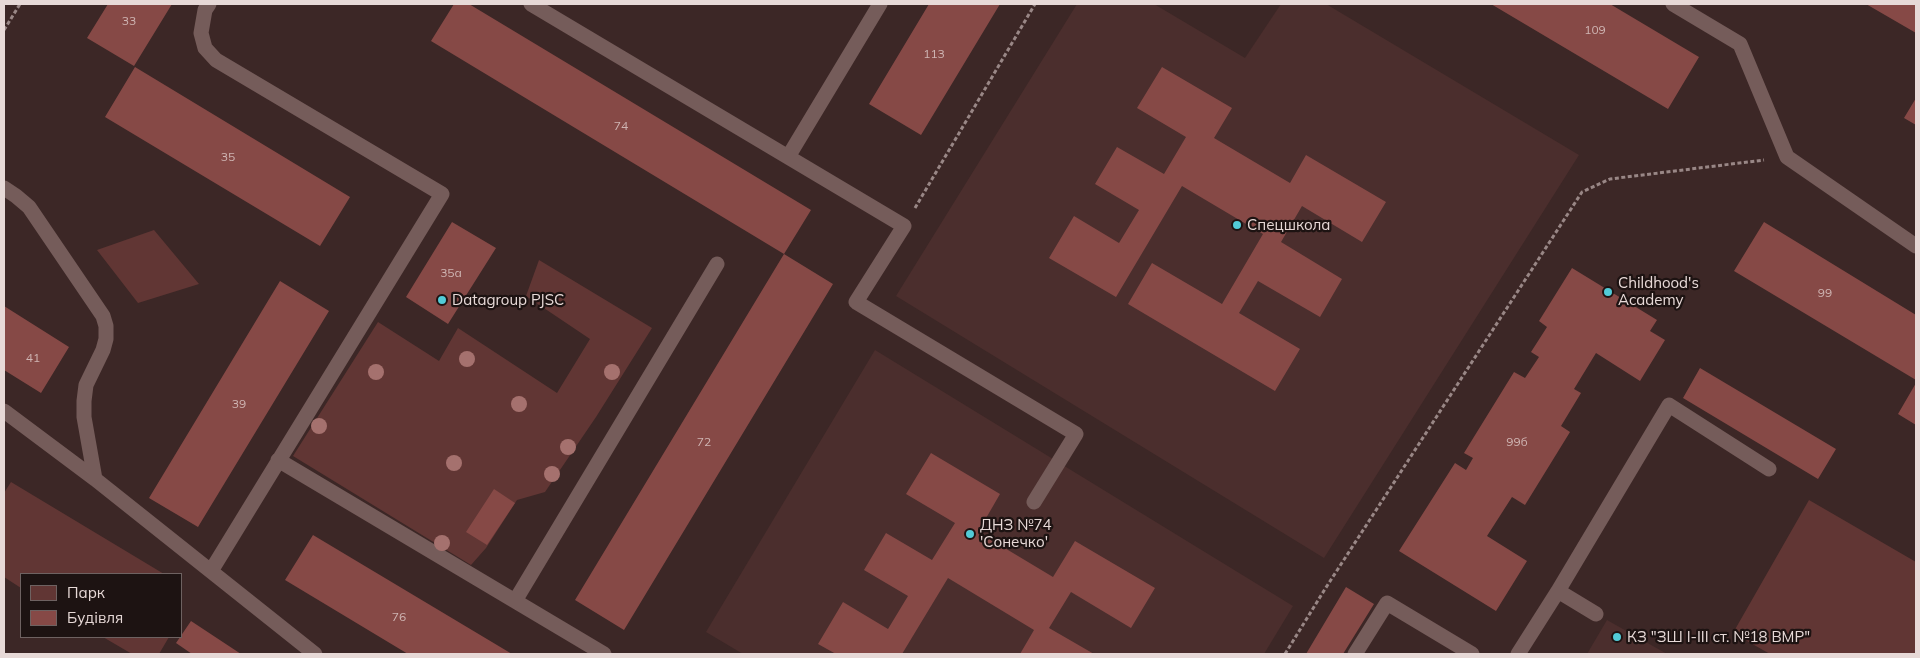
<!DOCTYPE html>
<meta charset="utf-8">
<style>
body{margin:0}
#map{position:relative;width:1920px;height:658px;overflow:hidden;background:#3c2726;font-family:Mulish,sans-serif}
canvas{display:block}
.frame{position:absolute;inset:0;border:5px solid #e7d9d7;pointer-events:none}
.legend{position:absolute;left:20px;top:573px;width:162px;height:65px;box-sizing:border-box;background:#1d1312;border:1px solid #6e6261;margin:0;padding:6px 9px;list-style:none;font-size:15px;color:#e7d9d7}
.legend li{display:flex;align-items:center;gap:10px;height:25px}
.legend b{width:25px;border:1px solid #6e6261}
</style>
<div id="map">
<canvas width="1920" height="658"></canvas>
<div class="frame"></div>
<ul class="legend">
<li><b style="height:14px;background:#613634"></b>Парк</li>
<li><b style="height:14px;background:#864946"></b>Будівля</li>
</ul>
</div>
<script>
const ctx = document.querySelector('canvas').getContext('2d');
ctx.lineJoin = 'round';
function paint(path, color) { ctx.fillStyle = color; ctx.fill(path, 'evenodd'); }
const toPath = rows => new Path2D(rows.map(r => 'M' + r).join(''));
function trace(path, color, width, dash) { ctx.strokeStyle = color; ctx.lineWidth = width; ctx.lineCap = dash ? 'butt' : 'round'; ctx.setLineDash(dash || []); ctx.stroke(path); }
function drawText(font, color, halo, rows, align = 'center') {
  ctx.font = font + ' Mulish,sans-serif'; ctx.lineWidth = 4.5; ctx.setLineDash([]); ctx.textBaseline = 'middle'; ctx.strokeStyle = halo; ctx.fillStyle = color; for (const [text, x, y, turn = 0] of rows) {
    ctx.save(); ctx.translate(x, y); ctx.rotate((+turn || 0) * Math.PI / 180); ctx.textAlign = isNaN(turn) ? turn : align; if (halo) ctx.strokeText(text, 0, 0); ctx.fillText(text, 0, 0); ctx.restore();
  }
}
paint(toPath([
 [1077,4,1154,4,1245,58,1281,4,1326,4,1579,155,1324,558,896,296],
 [875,350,1293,606,1264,654,743,654,706,632],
 [1607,620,1667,654,1587,654]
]), '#4b2e2d');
paint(toPath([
 [154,230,199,284,138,303,97,250],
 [539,260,652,328,596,417,545,492,517,500,486,548,471,565,293,456,378,322,439,361,458,328,557,393,590,339,526,296],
 [11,482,164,574,21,574,21,588,4,577,4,493],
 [1809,500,1916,562,1916,654,1770,654,1733,633],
 [103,637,169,637,159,654,132,654]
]), '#613634');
paint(toPath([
 [108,4,172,4,134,66,87,38],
 [454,4,469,4,811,210,784,254,431,41],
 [929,4,1000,4,921,135,869,104],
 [1491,4,1610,4,1699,57,1668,109],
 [1866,4,1916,4,1916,33],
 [135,67,350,197,320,246,105,117],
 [1162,67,1232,108,1214,138,1290,183,1306,155,1386,202,1362,242,1302,206,1281,242,1342,279,1320,317,1258,281,1239,313,1300,349,1275,391,1128,304,1152,263,1222,304,1263,234,1182,186,1116,297,1049,258,1074,216,1119,243,1139,210,1095,184,1117,147,1164,174,1186,137,1137,108],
 [1916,98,1916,125,1904,118],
 [452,222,496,248,448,324,406,297],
 [1764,222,1916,315,1916,380,1734,271],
 [784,254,833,284,624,630,575,600],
 [1572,268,1657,320,1650,331,1665,340,1640,381,1596,353,1574,389,1581,393,1561,426,1570,432,1525,505,1512,497,1487,536,1527,561,1496,611,1399,551,1455,463,1466,470,1473,458,1464,453,1514,372,1525,378,1539,357,1531,352,1547,327,1539,321],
 [280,281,329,311,198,527,149,498],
 [4,306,69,347,41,393,4,370],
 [1700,368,1836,449,1818,479,1683,398],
 [1916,383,1916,425,1898,414],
 [931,453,1000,494,978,532,1053,577,1075,541,1155,588,1131,628,1071,592,1049,628,1094,654,1020,654,1034,630,948,578,902,654,836,654,818,644,843,602,888,629,908,596,864,570,886,533,932,560,955,523,906,494],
 [494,489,515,503,487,545,466,532],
 [313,535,512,654,408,654,285,580],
 [1346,587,1374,604,1343,654,1306,654],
 [191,621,241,654,192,654,176,643]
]), '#864946');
trace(toPath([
 [4,30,20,4],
 [915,208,1035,4],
 [1285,654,1325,589,1582,192,1610,179,1764,160]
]), '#998786', 3, [4, 2.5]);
trace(toPath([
 [209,4,205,10,201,33,205,48,216,60,442,194,211,571],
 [531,4,904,226,856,302,1076,434,1034,502],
 [1673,4,1740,44,1787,157,1916,246],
 [788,157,880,4],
 [4,188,16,196,29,207,103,316,106,326,106,339,103,350,86,385,84,401,84,417,95,479],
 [4,411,95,479,315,654],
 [278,460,604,654],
 [1558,591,1596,614],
 [515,601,717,264],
 [1355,654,1387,603,1472,654],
 [1518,654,1558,591,1669,405,1769,469]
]), '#755c5a', 15);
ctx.fillStyle = '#a5716e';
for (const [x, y] of [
 [467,359],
 [376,372],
 [612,372],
 [519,404],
 [319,426],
 [568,447],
 [454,463],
 [552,474],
 [442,543]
]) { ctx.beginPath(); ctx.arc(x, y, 8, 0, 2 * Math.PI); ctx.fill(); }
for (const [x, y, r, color] of [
 [1237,225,5,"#52cbd7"],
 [1608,292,5,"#52cbd7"],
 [442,300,5,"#52cbd7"],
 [970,534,5,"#52cbd7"],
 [1617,637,5,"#52cbd7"]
]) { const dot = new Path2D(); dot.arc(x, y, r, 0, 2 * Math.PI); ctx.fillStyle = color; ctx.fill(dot); trace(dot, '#1d1312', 2); }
drawText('12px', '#cfb5b3', null, [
 ["33",129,21],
 ["109",1595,30],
 ["113",934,54],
 ["74",621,126],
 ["35",228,157],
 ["35а",451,273],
 ["99",1825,293],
 ["41",33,358],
 ["39",239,404],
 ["72",704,442],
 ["99б",1517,442],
 ["76",399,617]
]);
drawText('15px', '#e7d9d7', '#1d1312', [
 ["Спецшкола",1247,225],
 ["Childhood's",1618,283],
 ["Academy",1618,300],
 ["Datagroup PJSC",452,300],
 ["ДНЗ №74",980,525],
 ["'Сонечко'",980,542],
 ["КЗ \"ЗШ І-ІІІ ст. №18 ВМР\"",1627,637]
], 'left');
</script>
